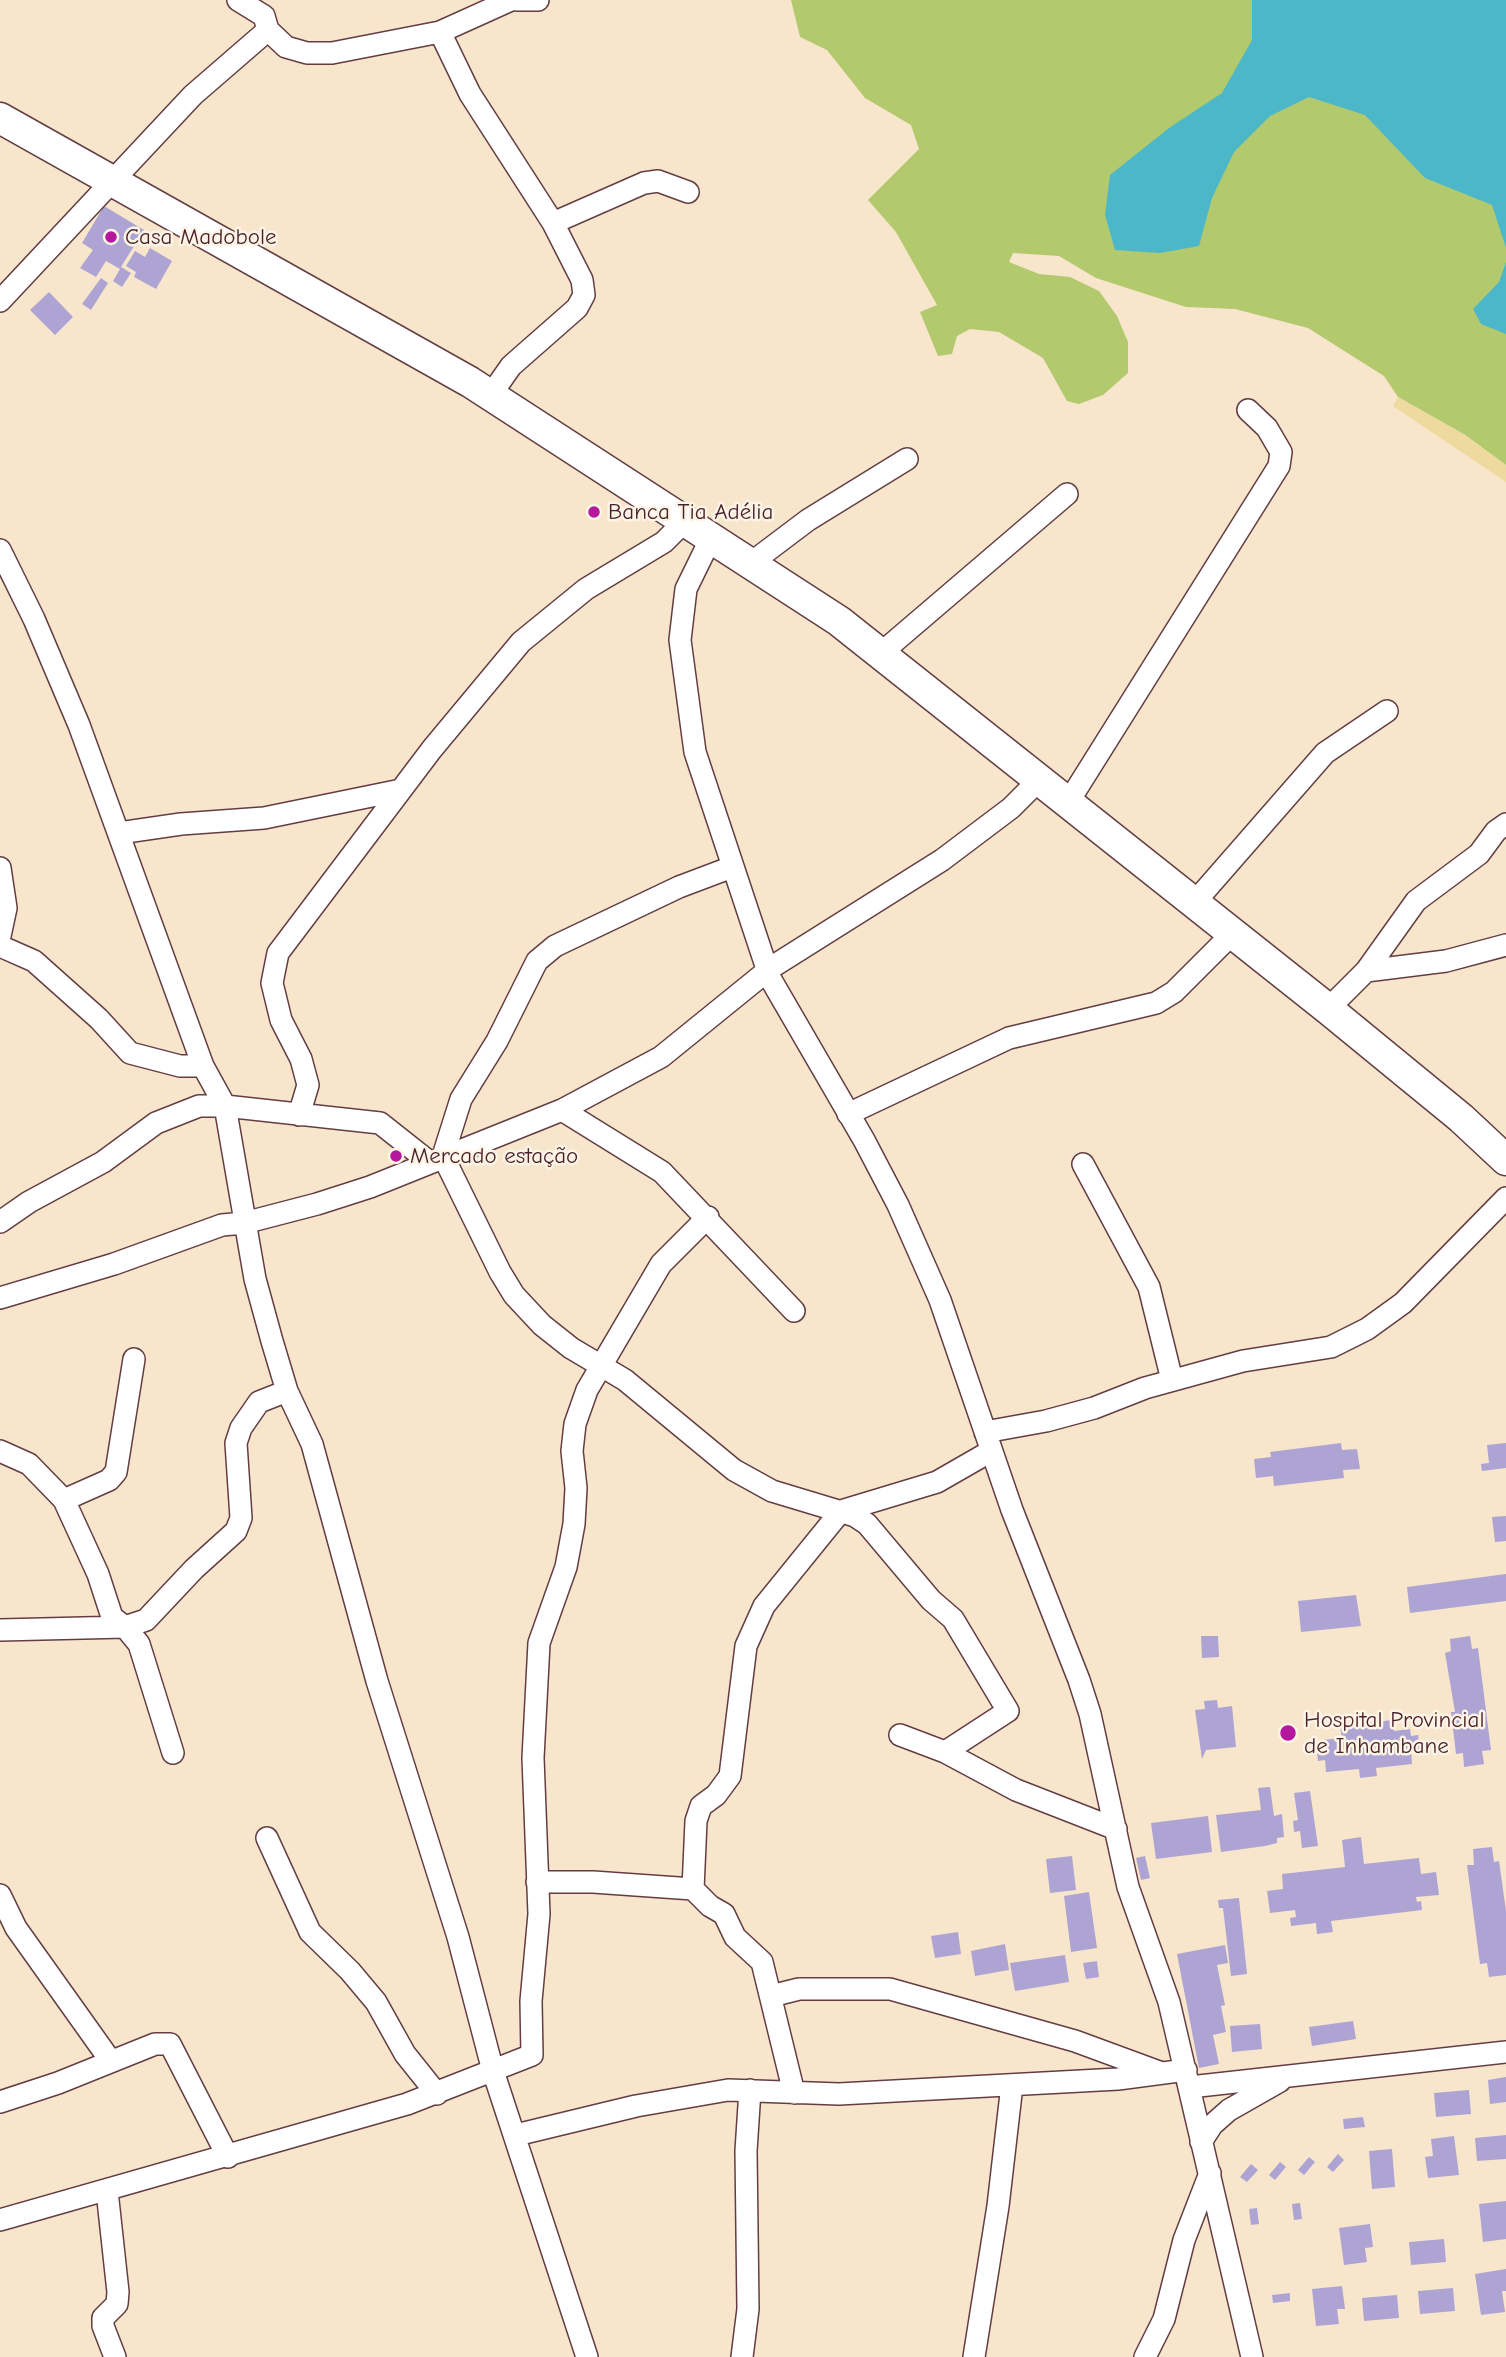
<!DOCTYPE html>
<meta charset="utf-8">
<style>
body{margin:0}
canvas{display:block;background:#f7e5cc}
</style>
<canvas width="1506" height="2357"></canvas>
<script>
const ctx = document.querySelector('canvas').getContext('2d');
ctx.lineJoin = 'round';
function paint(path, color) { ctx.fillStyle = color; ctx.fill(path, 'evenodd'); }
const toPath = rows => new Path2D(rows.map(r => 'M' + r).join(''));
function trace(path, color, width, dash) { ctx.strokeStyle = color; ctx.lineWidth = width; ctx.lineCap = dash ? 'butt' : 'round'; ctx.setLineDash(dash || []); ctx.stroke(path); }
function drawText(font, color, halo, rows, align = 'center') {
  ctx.font = font + ' "Comic Neue",sans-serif'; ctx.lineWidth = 5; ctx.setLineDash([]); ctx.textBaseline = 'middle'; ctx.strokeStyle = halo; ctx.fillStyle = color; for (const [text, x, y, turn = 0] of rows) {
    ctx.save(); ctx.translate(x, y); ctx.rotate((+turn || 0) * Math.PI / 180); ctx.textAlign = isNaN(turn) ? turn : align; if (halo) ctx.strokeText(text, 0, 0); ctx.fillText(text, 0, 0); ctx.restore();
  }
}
paint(toPath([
 [791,0,1506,0,1506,465,1465,435,1398,397,1384,376,1308,328,1235,309,1186,307,1096,278,1059,256,1013,253,1009,262,1039,274,1070,277,1099,291,1117,316,1128,342,1128,373,1103,395,1079,404,1067,401,1043,358,999,332,970,329,957,336,952,354,938,356,920,312,937,305,896,232,868,200,919,149,911,125,865,98,827,50,800,37]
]), '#b3c96d');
paint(toPath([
 [1398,397,1465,435,1506,465,1506,482,1393,406]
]), '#eeda9e');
paint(toPath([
 [1252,0,1506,0,1506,248,1492,205,1425,178,1365,115,1309,97,1270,116,1234,152,1212,198,1199,246,1160,253,1115,250,1105,215,1110,175,1169,128,1222,93,1252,40],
 [1506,262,1506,334,1481,324,1473,309,1499,282]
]), '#4cb7c9');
paint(toPath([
 [104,206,144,230,121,267,131,273,122,287,113,281,120,269,106,261,96,277,80,268,93,250,82,243],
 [150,248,172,261,156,289,134,277,136,272,126,266,135,251,145,257],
 [101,278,108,283,91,310,82,304],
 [49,292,73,317,55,335,30,310],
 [1341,1443,1342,1450,1357,1449,1360,1469,1343,1470,1344,1478,1274,1486,1273,1476,1256,1478,1254,1459,1271,1457,1270,1452],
 [1506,1443,1506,1468,1482,1471,1481,1464,1489,1463,1487,1445],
 [1506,1516,1506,1541,1495,1542,1492,1517],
 [1506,1574,1506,1601,1410,1613,1407,1587],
 [1356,1595,1361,1626,1301,1632,1298,1601],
 [1201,1636,1218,1636,1219,1657,1202,1658],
 [1470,1636,1472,1649,1478,1648,1491,1750,1482,1751,1484,1764,1464,1767,1463,1753,1456,1754,1451,1712,1455,1712,1445,1653,1451,1651,1450,1639],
 [1217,1700,1218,1708,1232,1706,1236,1747,1206,1750,1202,1759,1195,1710,1205,1709,1204,1701],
 [1393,1720,1394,1731,1410,1729,1411,1736,1418,1735,1420,1750,1411,1750,1412,1764,1376,1768,1377,1776,1360,1778,1359,1769,1326,1772,1325,1760,1318,1761,1316,1745,1324,1744,1323,1740,1342,1738,1340,1726],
 [1270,1787,1274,1816,1282,1814,1284,1837,1277,1838,1277,1843,1265,1846,1221,1852,1216,1815,1261,1810,1258,1788],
 [1310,1791,1318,1846,1302,1848,1300,1831,1294,1832,1293,1821,1298,1820,1294,1793],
 [1208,1816,1212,1852,1156,1859,1151,1823],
 [1361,1837,1364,1864,1419,1858,1421,1874,1436,1872,1439,1895,1416,1897,1417,1902,1421,1901,1422,1910,1331,1921,1333,1932,1317,1934,1316,1923,1291,1926,1290,1918,1296,1917,1295,1910,1270,1913,1267,1891,1283,1889,1282,1874,1345,1867,1342,1840],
 [1492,1847,1494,1862,1499,1861,1506,1911,1506,1975,1489,1977,1487,1963,1480,1964,1467,1865,1474,1865,1473,1849],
 [1072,1856,1076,1890,1050,1893,1046,1859],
 [1145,1856,1150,1878,1141,1880,1136,1858],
 [1089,1892,1097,1948,1071,1952,1064,1896],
 [1239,1898,1247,1974,1231,1976,1223,1908,1219,1908,1218,1900],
 [958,1932,961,1954,935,1958,931,1936],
 [1005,1944,1009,1970,975,1976,971,1951],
 [1225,1945,1228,1963,1217,1965,1225,2005,1221,2006,1226,2032,1213,2035,1219,2064,1199,2068,1177,1954],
 [1065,1955,1069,1982,1015,1991,1010,1963],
 [1097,1961,1099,1977,1086,1979,1083,1963],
 [1353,2021,1356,2039,1312,2046,1309,2027],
 [1260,2024,1262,2049,1232,2052,1230,2026],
 [1506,2077,1506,2102,1490,2104,1488,2080],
 [1469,2090,1471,2114,1436,2117,1434,2093],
 [1363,2117,1365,2127,1344,2129,1343,2119],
 [1506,2135,1506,2159,1477,2161,1475,2138],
 [1454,2136,1459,2175,1428,2178,1425,2157,1433,2156,1431,2139],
 [1392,2149,1395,2187,1372,2189,1369,2151],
 [1338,2154,1344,2160,1333,2172,1327,2167],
 [1309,2157,1315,2162,1304,2175,1298,2170],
 [1280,2162,1286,2167,1275,2180,1269,2175],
 [1251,2164,1258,2170,1247,2182,1240,2177],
 [1506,2201,1506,2239,1483,2242,1479,2204],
 [1300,2203,1302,2219,1294,2220,1292,2204],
 [1257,2208,1259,2224,1251,2225,1249,2209],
 [1370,2224,1373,2247,1365,2248,1367,2262,1344,2265,1339,2228],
 [1444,2239,1446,2262,1411,2265,1409,2242],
 [1506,2269,1506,2291,1502,2291,1505,2312,1481,2315,1475,2274],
 [1342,2286,1345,2309,1337,2309,1339,2324,1316,2326,1312,2289],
 [1453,2288,1455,2311,1420,2314,1418,2291],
 [1290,2293,1290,2301,1273,2303,1272,2295],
 [1397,2295,1399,2318,1364,2321,1362,2298]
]), '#aea4d3');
const minor = toPath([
 [238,0,264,16,268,30,286,47,307,53,332,53,440,32,511,0],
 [517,0,538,0],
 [440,32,470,94,553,223,582,280,584,295,577,308,511,366,490,396],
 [553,223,644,183,658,181,688,192],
 [0,301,193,95,268,30],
 [711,538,686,589,680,640,695,752,770,978,864,1140,898,1205,940,1300,1012,1510,1079,1680,1090,1714,1128,1887,1169,2002,1252,2357],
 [0,550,34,619,79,725,203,1066,225,1106,255,1279,272,1341,287,1391,312,1444,377,1681,458,1937,493,2071,587,2357],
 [751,563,808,520,907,459],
 [880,654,1067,494],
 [1069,801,1279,466,1281,452,1267,428,1248,410],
 [119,833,181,824,264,818,401,790],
 [732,867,679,887,555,946,537,961,497,1041,461,1099,443,1156,500,1272,514,1295,542,1325,571,1348,625,1380,734,1470,772,1491,855,1516,867,1524,931,1600,953,1619,1008,1711,945,1752,1016,1790,1116,1829],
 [0,868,6,908,0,936],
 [1194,903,1325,753,1387,711],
 [0,946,34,961,99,1019,130,1053,180,1066,203,1066],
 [1366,971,1416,901,1479,854,1496,831,1506,824],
 [1328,1009,1366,971,1446,961,1506,945],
 [562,1110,662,1172,794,1311],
 [848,1114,1009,1038,1156,1003,1174,992,1232,934],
 [299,1115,308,1085,301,1059,281,1020,272,983,278,953,432,749,521,642,586,589,664,542,685,521],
 [1083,1164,1149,1287,1172,1380],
 [0,1222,29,1202,103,1162,156,1123,199,1106,225,1106,380,1123,428,1161],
 [0,1298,114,1264,222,1225,244,1223,317,1204,370,1187,562,1110,661,1057,772,967,942,860,1011,808,1038,781],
 [985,1432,1046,1421,1094,1408,1145,1388,1243,1361,1331,1347,1367,1329,1403,1303,1506,1198],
 [0,1451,29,1464,64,1500,98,1574,112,1617,125,1627,139,1644,173,1753],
 [64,1500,109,1480,116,1472,134,1359],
 [0,1630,125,1627,146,1620,194,1569,236,1531,241,1518,236,1443,241,1428,259,1402,287,1391],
 [900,1735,945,1752],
 [267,1838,310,1932,350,1971,376,2002,405,2054,437,2094],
 [537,1882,593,1882,693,1889,710,1906,724,1914,735,1937,762,1962,794,2093],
 [693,1889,696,1821,701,1806,716,1795,730,1776,746,1646,764,1606,841,1511,937,1482,991,1451],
 [0,1895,16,1928,110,2060],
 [771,1996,799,1989,890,1989,1075,2041,1162,2073],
 [1190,2087,1506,2052],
 [0,2102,58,2083,155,2044,170,2044,228,2157],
 [516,2135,636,2106,728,2090,839,2094,1118,2079,1186,2070],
 [1201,2142,1212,2125,1229,2110,1280,2081],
 [107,2191,118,2292,117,2304,103,2318,103,2326,115,2357],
 [0,2220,407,2104,532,2055,531,2001,539,1914,533,1758,539,1643,566,1567,574,1524,576,1488,572,1451,575,1424,587,1390,661,1264,708,1217],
 [742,2357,748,2309,746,2151,750,2090],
 [974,2357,998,2206,1012,2085],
 [1145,2357,1164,2319,1184,2240,1210,2173]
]);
const secondary = toPath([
 [0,118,470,382,839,621,1328,1009,1461,1118,1506,1160]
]);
trace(minor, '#643d43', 24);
trace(secondary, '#643d43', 33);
trace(minor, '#fff', 21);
trace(secondary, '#fff', 30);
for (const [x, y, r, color] of [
 [111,237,7,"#b5179e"],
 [594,512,7,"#b5179e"],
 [396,1156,7,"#b5179e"],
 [1288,1733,9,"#b5179e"]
]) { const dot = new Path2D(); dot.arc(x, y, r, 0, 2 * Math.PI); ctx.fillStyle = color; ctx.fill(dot); trace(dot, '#fcf5e5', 2.5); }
drawText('23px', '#4a1f2b', '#fcf5e5', [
 ["Casa Madobole",125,237],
 ["Banca Tia Adélia",608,512],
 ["Mercado estação",410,1156],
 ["Hospital Provincial",1304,1720],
 ["de Inhambane",1304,1746]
], 'left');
</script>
